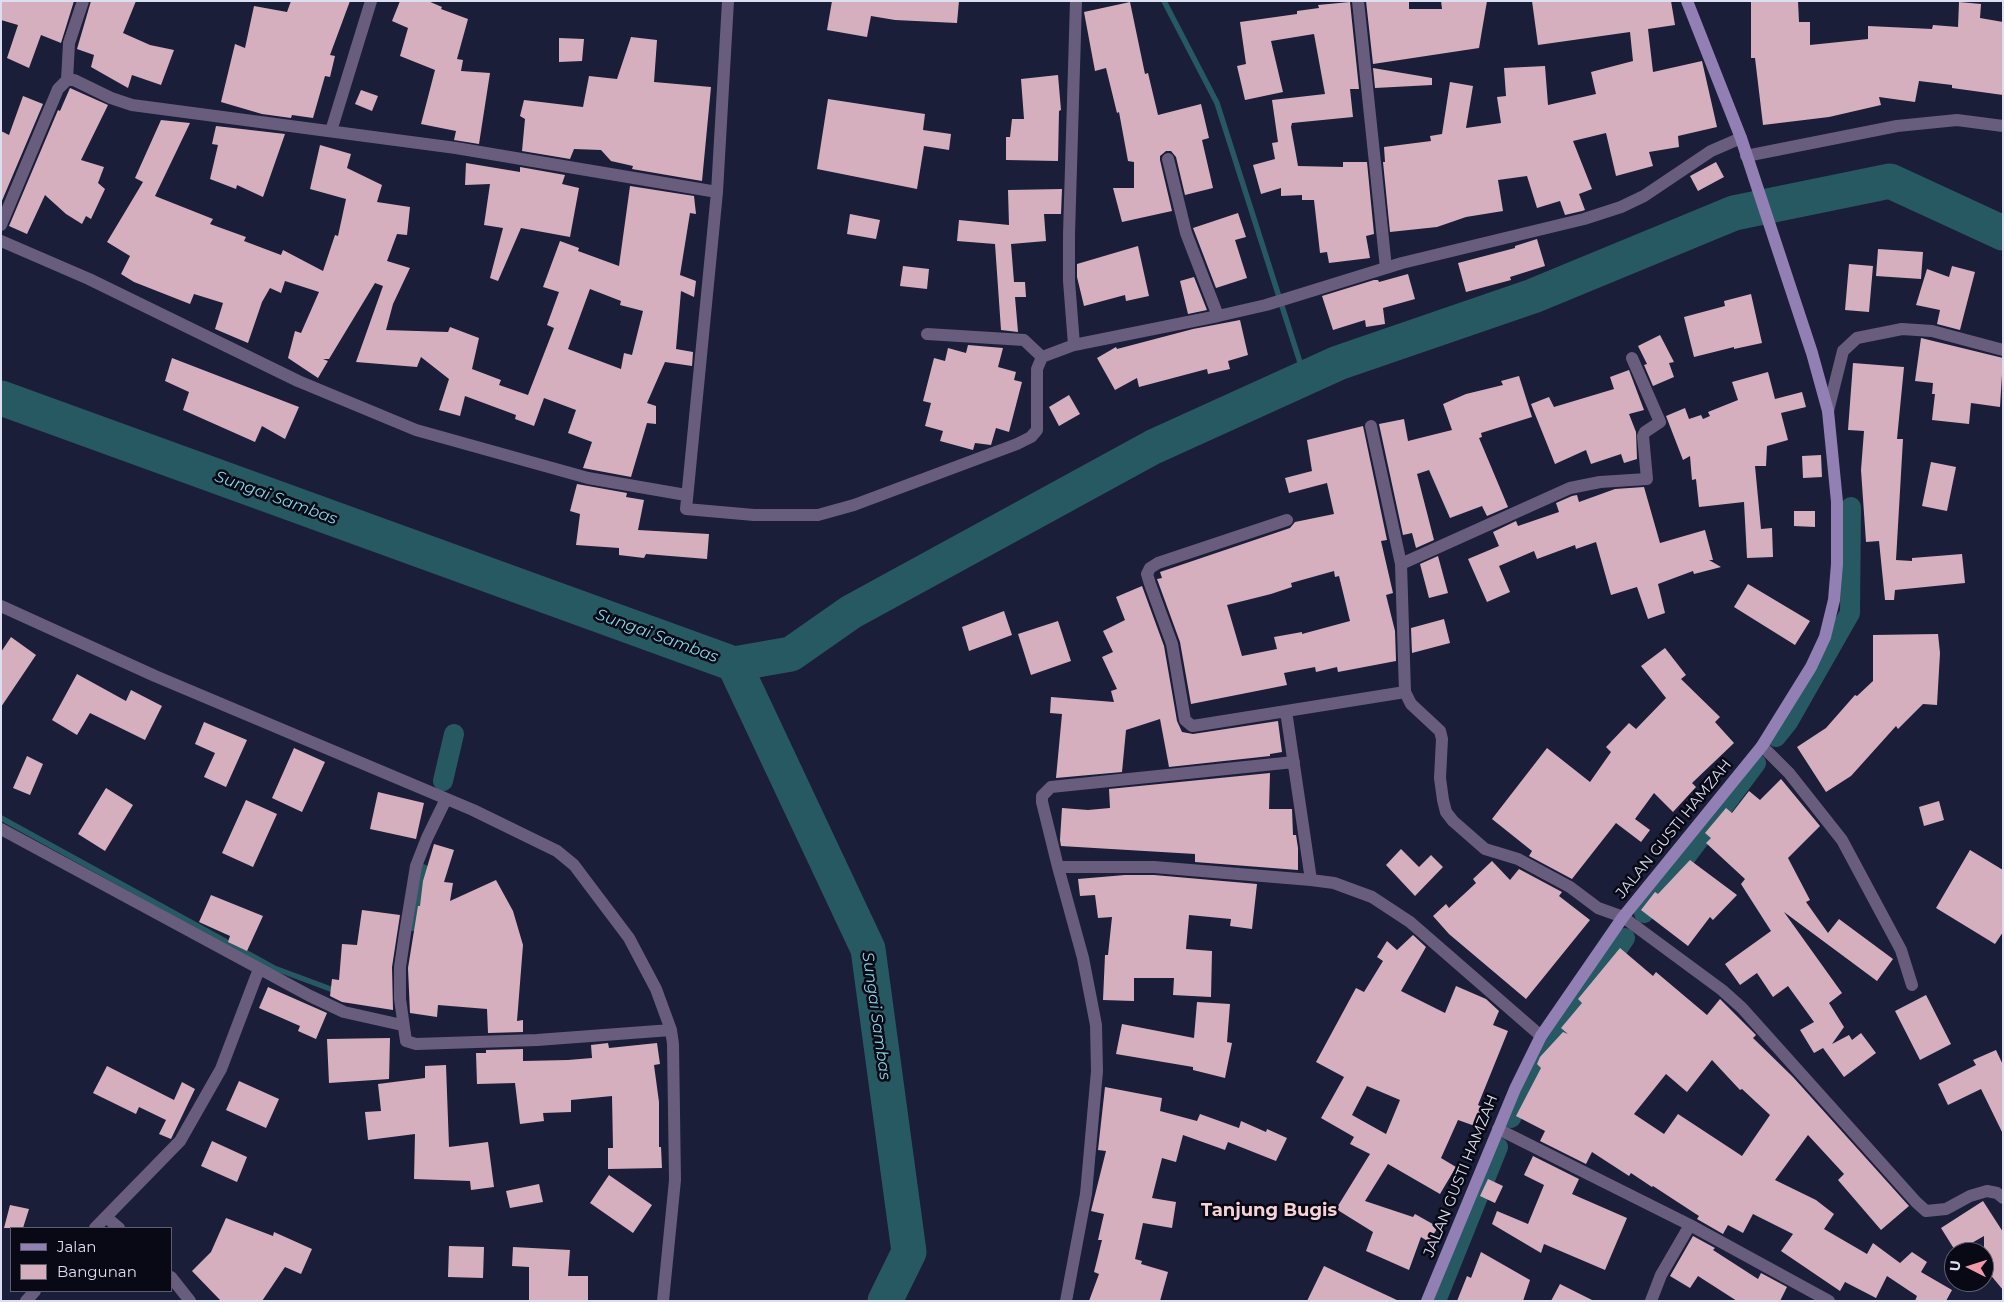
<!DOCTYPE html>
<style>
body{margin:0}
#map{position:relative;width:2004px;height:1302px;overflow:hidden;background:#1b1e38;font-family:Montserrat,sans-serif}
canvas{display:block}
.frame{position:absolute;inset:0;border:2px solid #dcdff1;pointer-events:none}
.legend{position:absolute;left:10px;top:1227px;width:162px;height:65px;box-sizing:border-box;background:#080915;border:1px solid #5d5f6d;margin:0;padding:6px 9px;list-style:none;font-size:15px;color:#dcdff1}
.legend li{display:flex;align-items:center;gap:10px;height:25px}
.legend b{width:25px;border:1px solid #5d5f6d}
.north{position:absolute;left:1944px;top:1242px;width:50px;height:50px;box-sizing:border-box;background:#080915;border:1px solid #5d5f6d;border-radius:50%;rotate:275deg;font-size:14px;font-weight:700;line-height:20px;text-align:center;color:#dcdff1}
.north::after{content:'';display:block;margin:auto;width:18px;height:22px;background:#f39aa8;clip-path:polygon(50% 0,100% 100%,50% 72%,0 100%)}
</style>
<div id="map">
<canvas width="2004" height="1302"></canvas>
<div class="frame"></div>
<ul class="legend">
<li><b style="height:6px;background:#927fb3"></b>Jalan</li>
<li><b style="height:14px;background:#d6afbf"></b>Bangunan</li>
</ul>
<div class="north">U</div>
</div>
<script>
const ctx = document.querySelector('canvas').getContext('2d');
ctx.lineJoin = 'round';
const toPath = rows => new Path2D(rows.map(r => 'M' + r).join(''));
function trace(path, color, width, dash) { ctx.strokeStyle = color; ctx.lineWidth = width; ctx.lineCap = dash ? 'butt' : 'round'; ctx.setLineDash(dash || []); ctx.stroke(path); }
function paint(path, color) { ctx.fillStyle = color; ctx.fill(path, 'evenodd'); }
function drawText(font, color, halo, rows, align = 'center') {
  ctx.font = font + ' Montserrat,sans-serif'; ctx.lineWidth = 5; ctx.setLineDash([]); ctx.textBaseline = 'middle'; ctx.strokeStyle = halo; ctx.fillStyle = color; for (const [text, x, y, turn = 0] of rows) {
    ctx.save(); ctx.translate(x, y); ctx.rotate((+turn || 0) * Math.PI / 180); ctx.textAlign = isNaN(turn) ? turn : align; if (halo) ctx.strokeText(text, 0, 0); ctx.fillText(text, 0, 0); ctx.restore();
  }
}
trace(toPath([
 [1164,1,1217,103,1305,378],
 [1,818,274,968,336,991]
]), '#275963', 5.5);
trace(toPath([
 [1776,737,1788,722,1850,613,1851,507],
 [443,781,454,734],
 [1644,913,1756,763],
 [412,921,422,874],
 [1511,1118,1531,1074,1625,938],
 [1436,1301,1498,1147]
]), '#275963', 20);
trace(toPath([
 [1,398,734,664,868,949,909,1252,885,1301],
 [734,664,791,654,851,612,1153,447,1338,363,1533,296,1734,213,1890,181,2003,233]
]), '#275963', 35);
paint(toPath([
 [1,1,74,1,61,43,41,35,29,68,7,58,18,25,1,20],
 [91,1,136,1,123,33,150,45,174,50,161,85,132,75,128,88,91,67,94,55,77,49],
 [291,1,350,1,330,55,335,56,330,77,325,76,313,118,292,115,291,118,262,114,221,102,235,44,245,48,254,6,287,12],
 [400,1,428,1,442,7,441,9,468,19,457,59,463,60,461,71,490,73,479,144,454,140,456,131,421,124,435,70,400,56,408,28,392,21],
 [832,1,959,1,957,23,895,20,871,16,867,37,827,30],
 [1366,1,1409,1,1409,9,1442,9,1441,1,1487,1,1479,48,1373,64],
 [1532,1,1671,1,1675,25,1648,29,1653,72,1702,61,1717,127,1678,136,1679,147,1649,152,1653,166,1616,176,1606,133,1573,141,1592,189,1579,194,1585,210,1582,211,1565,215,1560,201,1537,208,1527,176,1498,180,1503,211,1466,217,1437,227,1390,232,1383,162,1385,162,1384,147,1431,141,1430,136,1442,134,1450,82,1473,86,1466,128,1501,123,1497,97,1506,96,1504,68,1545,66,1548,105,1596,94,1591,72,1633,61,1630,32,1538,45],
 [1751,1,1798,1,1799,22,1810,22,1810,45,1868,39,1868,26,1932,29,1933,25,1958,27,1959,2,1981,4,1980,18,2003,22,2003,95,1952,88,1952,85,1919,81,1915,102,1879,97,1881,105,1829,117,1763,125,1755,58,1751,58],
 [1130,2,1145,74,1148,73,1158,115,1201,104,1209,138,1202,140,1213,188,1185,195,1176,157,1171,151,1166,151,1160,156,1160,160,1172,211,1122,222,1113,188,1134,188,1134,162,1128,161,1119,112,1117,113,1106,68,1095,71,1084,12],
 [1350,2,1359,89,1350,89,1353,117,1292,123,1291,127,1298,166,1343,167,1343,162,1367,162,1374,234,1366,236,1370,258,1329,263,1327,252,1320,253,1314,200,1302,200,1302,195,1281,196,1281,188,1261,194,1253,165,1275,159,1272,143,1278,142,1272,100,1325,94,1314,34,1271,41,1283,92,1245,100,1237,66,1246,64,1240,22,1297,14,1297,11,1319,8,1318,5],
 [631,37,657,40,654,82,711,87,702,181,632,169,633,166,611,161,601,150,574,149,570,159,522,151,525,119,520,116,524,100,583,107,589,76,617,79],
 [559,38,584,39,582,61,559,62],
 [1373,68,1432,78,1432,85,1375,88],
 [1058,75,1061,110,1059,111,1058,161,1006,160,1006,137,1010,137,1012,119,1024,119,1021,79],
 [70,88,108,105,81,160,104,167,98,183,105,189,91,219,86,216,82,224,66,214,45,195,27,234,9,226,58,110,60,111],
 [361,90,378,96,372,111,355,104],
 [23,96,43,104,1,203,1,131,9,135],
 [828,99,925,114,923,130,951,134,949,150,924,146,917,189,817,169],
 [161,120,190,123,155,196,213,219,210,224,246,237,244,241,281,255,283,250,323,271,335,235,338,236,346,199,310,189,320,145,351,154,347,168,382,185,377,202,410,207,407,235,397,234,387,261,410,268,393,304,386,330,448,332,450,327,479,338,472,369,501,380,499,385,528,395,554,328,547,325,559,292,543,287,560,241,579,248,578,251,619,266,630,186,694,196,696,214,690,213,680,275,696,281,694,297,681,291,676,349,693,352,692,366,665,362,647,403,656,406,656,424,647,423,631,477,583,468,592,442,568,433,576,410,544,398,534,426,515,419,516,415,465,396,460,416,439,410,449,379,421,357,417,367,356,362,383,286,375,283,329,359,323,359,328,361,318,378,288,358,295,331,301,333,319,292,285,281,281,293,270,288,262,302,248,343,215,329,223,303,194,294,190,304,134,282,121,274,130,256,107,242,143,182,135,178],
 [590,289,621,301,620,305,643,311,632,355,624,353,621,369,568,349],
 [216,126,285,134,263,197,237,185,236,189,210,179,218,145,212,144],
 [1716,162,1724,177,1698,191,1690,176],
 [466,163,520,172,520,167,565,175,562,184,579,188,570,237,521,228,498,281,490,278,503,228,484,225,490,184,465,185],
 [1062,189,1061,214,1044,214,1046,241,1011,244,1014,282,1025,282,1026,297,1015,297,1018,332,1001,330,995,244,957,241,959,220,1009,225,1008,190],
 [1238,213,1246,237,1235,240,1247,278,1216,288,1193,228],
 [850,214,880,220,876,239,847,234],
 [1537,239,1545,266,1510,277,1511,280,1466,292,1458,263,1515,248,1515,246],
 [1138,246,1149,296,1126,301,1125,295,1084,306,1077,277,1077,264],
 [1878,249,1923,252,1921,279,1876,276],
 [1849,264,1873,266,1869,312,1845,310],
 [903,266,929,269,927,289,900,286],
 [1952,266,1975,272,1960,330,1937,324,1940,310,1916,305,1927,269,1949,277],
 [1408,274,1415,299,1383,308,1385,324,1366,327,1365,320,1333,330,1322,296,1374,280,1378,280,1379,282],
 [1194,277,1207,310,1188,314,1180,281],
 [1751,294,1762,343,1734,349,1734,347,1694,357,1684,317,1725,306,1724,301],
 [1240,320,1248,355,1228,361,1230,369,1208,374,1207,369,1139,387,1137,378,1115,390,1097,358,1116,347,1117,349,1193,329],
 [1660,335,1674,362,1669,363,1674,377,1653,386,1644,365,1647,364,1638,346],
 [1921,338,2003,358,2000,407,1971,403,1969,424,1932,420,1935,394,1932,394,1933,383,1915,381],
 [968,345,1003,348,998,367,1016,372,1014,380,1022,382,1009,432,996,428,991,445,975,443,973,450,940,441,943,431,925,426,931,403,923,401,934,358,945,361,948,348,966,353],
 [172,358,299,407,285,439,262,426,255,442,183,410,189,392,165,381],
 [1853,363,1904,367,1897,439,1903,439,1896,560,1912,561,1912,558,1962,554,1965,583,1895,590,1894,600,1885,600,1879,541,1866,542,1861,470,1864,431,1848,430],
 [1629,370,1644,410,1629,414,1636,432,1637,459,1624,463,1621,454,1591,464,1586,450,1555,464,1531,404,1549,397,1554,407,1614,389,1610,377],
 [1768,372,1775,399,1802,392,1806,407,1781,413,1788,440,1767,446,1766,466,1755,466,1761,529,1772,528,1773,557,1747,558,1744,502,1699,507,1696,479,1692,480,1690,456,1683,460,1666,416,1685,408,1689,419,1701,415,1703,419,1710,416,1708,412,1738,400,1732,382],
 [1519,376,1532,417,1481,433,1482,437,1479,438,1508,507,1487,516,1482,506,1450,518,1429,470,1417,474,1434,540,1416,548,1412,533,1403,535,1379,424,1404,419,1408,441,1452,430,1443,404,1466,394,1503,385,1501,381],
 [1069,395,1080,414,1059,426,1049,407],
 [1363,426,1387,540,1381,541,1393,593,1386,595,1395,631,1396,661,1338,672,1337,667,1316,672,1315,667,1284,673,1287,685,1191,704,1180,642,1157,579,1162,578,1160,572,1290,528,1295,522,1334,514,1327,483,1289,493,1285,478,1312,471,1307,440],
 [1334,571,1335,577,1339,576,1350,621,1302,634,1302,632,1274,637,1277,649,1242,656,1227,605,1271,594,1292,587,1291,583],
 [1821,455,1822,477,1803,478,1802,456],
 [1931,462,1956,467,1947,511,1922,506],
 [577,484,627,493,626,497,644,500,638,530,709,534,707,559,646,554,644,558,619,555,619,548,576,545,580,514,570,511],
 [1644,487,1660,543,1705,530,1713,560,1709,560,1721,567,1694,574,1693,571,1658,584,1665,613,1648,619,1637,587,1611,595,1596,542,1576,549,1575,545,1537,559,1534,551,1499,566,1510,592,1487,602,1468,559,1499,546,1493,532,1516,521,1518,526,1559,512,1556,503,1572,496,1577,495,1579,502,1615,489],
 [1794,511,1815,511,1815,527,1794,526],
 [1438,556,1448,593,1429,598,1420,564],
 [1748,584,1810,621,1795,645,1734,607],
 [1142,586,1164,646,1177,721,1182,732,1193,734,1278,721,1282,752,1270,754,1270,756,1169,767,1160,719,1126,730,1122,772,1056,778,1062,714,1050,713,1051,697,1114,702,1111,691,1117,689,1102,657,1113,652,1103,631,1125,620,1116,597],
 [1004,611,1012,635,969,651,962,627],
 [1444,619,1450,643,1412,653,1411,628],
 [1058,621,1071,661,1031,675,1018,634],
 [1938,634,1940,653,1937,705,1923,704,1898,729,1896,726,1851,776,1826,792,1797,747,1826,728,1855,695,1857,696,1873,681,1873,635],
 [11,637,36,655,1,707,1,652],
 [1665,648,1686,675,1681,679,1720,717,1715,722,1734,743,1692,783,1696,787,1673,812,1654,793,1635,819,1650,830,1641,842,1616,823,1572,879,1529,856,1532,851,1492,819,1547,748,1590,782,1611,752,1606,747,1629,723,1636,729,1666,698,1641,666],
 [77,674,126,701,131,690,162,706,145,740,90,713,77,735,52,720],
 [204,722,247,740,226,787,204,777,215,753,195,744],
 [294,748,325,762,302,812,272,798],
 [27,756,43,764,30,795,13,788],
 [1270,773,1269,809,1292,809,1293,835,1296,835,1298,848,1298,870,1195,862,1195,854,1061,846,1060,840,1062,808,1088,810,1110,808,1109,789],
 [1781,779,1820,826,1788,858,1810,900,1806,902,1828,933,1839,919,1893,959,1877,981,1784,912,1842,993,1829,1003,1844,1027,1832,1044,1849,1035,1852,1040,1861,1033,1876,1053,1844,1077,1823,1048,1814,1053,1800,1030,1814,1022,1788,986,1773,997,1757,973,1740,985,1725,964,1771,931,1741,884,1745,879,1706,843,1711,838,1705,833,1726,808,1732,813,1749,791,1760,800],
 [106,788,133,805,105,851,78,834],
 [378,792,424,803,416,839,370,829],
 [246,800,277,814,253,867,222,853],
 [1939,801,1944,820,1924,826,1919,807],
 [434,844,454,850,444,882,453,883,450,901,496,880,513,911,523,945,517,1021,523,1020,523,1032,488,1033,487,1009,438,1005,437,1017,410,1013,408,968,418,906,420,906,423,881],
 [1401,849,1419,867,1431,855,1443,867,1415,896,1386,865],
 [1970,850,2003,870,2003,932,1995,944,1936,908],
 [1690,860,1737,895,1713,920,1710,917,1688,946,1641,910,1655,892,1658,894],
 [1492,861,1510,880,1519,869,1562,892,1559,896,1590,920,1526,999,1449,934,1433,916,1446,904,1449,908,1476,883,1473,879],
 [1125,875,1154,875,1257,884,1252,929,1230,926,1231,919,1189,915,1186,949,1212,951,1211,997,1173,995,1174,978,1134,978,1134,1001,1103,1000,1105,955,1108,955,1112,917,1098,918,1095,895,1080,896,1078,879],
 [211,895,263,916,247,951,228,942,230,936,199,922],
 [362,910,400,915,392,967,393,1010,342,1002,330,996,332,979,339,980,342,944,357,945],
 [1413,935,1426,947,1401,991,1445,1013,1456,986,1486,999,1499,1011,1493,1025,1508,1031,1478,1105,1482,1107,1475,1126,1458,1120,1441,1158,1456,1167,1440,1194,1388,1164,1365,1201,1413,1217,1415,1214,1438,1227,1429,1242,1421,1237,1409,1270,1366,1251,1373,1232,1336,1209,1370,1154,1350,1144,1354,1137,1321,1118,1344,1077,1316,1062,1356,988,1364,992,1383,961,1377,957,1387,941,1397,950],
 [1367,1086,1400,1100,1386,1134,1352,1115],
 [1620,948,1653,976,1656,972,1707,1015,1720,999,1756,1035,1753,1038,1793,1077,1909,1206,1881,1230,1838,1180,1844,1174,1808,1135,1775,1180,1816,1200,1834,1214,1824,1229,1867,1254,1873,1243,1900,1263,1912,1252,1927,1262,1921,1272,1952,1290,1946,1301,1915,1301,1917,1296,1887,1276,1876,1298,1845,1282,1840,1291,1781,1251,1793,1234,1753,1214,1743,1233,1728,1225,1723,1234,1697,1219,1699,1216,1653,1186,1652,1187,1631,1173,1629,1176,1592,1152,1586,1164,1540,1141,1545,1131,1516,1116,1541,1068,1537,1064,1540,1057,1563,1032,1568,1034,1561,1028,1582,1003,1578,999],
 [1712,1060,1740,1090,1742,1089,1770,1115,1742,1156,1678,1114,1664,1134,1634,1114,1666,1074,1687,1092],
 [268,987,327,1013,316,1039,298,1031,300,1026,259,1008],
 [1926,995,1951,1044,1920,1060,1895,1011],
 [1197,1002,1230,1004,1227,1042,1232,1043,1225,1078,1193,1070,1193,1067,1116,1054,1122,1024,1194,1038],
 [390,1038,389,1079,329,1083,327,1039],
 [608,1043,609,1048,657,1043,660,1064,654,1065,659,1102,659,1147,661,1147,662,1168,608,1169,608,1148,613,1148,612,1096,571,1100,571,1112,543,1113,544,1121,520,1124,515,1083,477,1084,476,1053,486,1053,486,1050,523,1049,523,1061,568,1060,592,1058,591,1045],
 [1996,1050,2003,1065,2003,1134,1981,1089,1948,1105,1938,1084,1976,1065,1973,1060],
 [446,1065,449,1147,488,1142,494,1187,471,1190,470,1181,414,1179,415,1134,368,1140,365,1112,381,1111,378,1084,425,1078,425,1066],
 [107,1066,174,1100,182,1082,195,1089,171,1139,159,1134,166,1120,139,1107,136,1114,93,1093],
 [239,1081,279,1099,266,1128,226,1110],
 [1105,1087,1162,1098,1160,1111,1197,1121,1200,1114,1239,1128,1241,1121,1266,1132,1267,1129,1287,1138,1276,1161,1228,1142,1225,1150,1183,1135,1176,1162,1162,1158,1152,1198,1176,1202,1172,1228,1143,1223,1135,1259,1142,1261,1141,1264,1168,1272,1160,1301,1089,1301,1099,1274,1094,1272,1102,1240,1098,1240,1104,1214,1091,1211,1106,1151,1098,1150],
 [212,1141,247,1157,237,1182,201,1166],
 [1533,1156,1579,1179,1572,1194,1627,1218,1605,1270,1544,1244,1541,1253,1492,1224,1497,1211,1528,1224,1544,1185,1524,1175],
 [609,1175,652,1205,633,1233,590,1203],
 [1488,1179,1503,1186,1495,1203,1480,1196],
 [539,1184,543,1202,510,1208,506,1191],
 [1983,1201,2003,1232,2003,1290,1984,1267,1984,1236,1956,1252,1941,1228],
 [10,1205,29,1209,23,1228,4,1228],
 [226,1218,273,1236,274,1232,312,1249,301,1274,285,1267,262,1301,221,1301,192,1271,211,1252],
 [1693,1236,1715,1248,1713,1250,1758,1279,1761,1273,1787,1287,1780,1301,1737,1301,1698,1276,1690,1288,1670,1276],
 [449,1246,484,1247,483,1278,448,1277],
 [513,1247,570,1250,568,1276,588,1276,588,1301,529,1301,529,1267,512,1266],
 [1481,1252,1530,1280,1523,1301,1457,1301,1467,1276,1471,1278],
 [1324,1266,1399,1301,1307,1301],
 [1560,1284,1594,1301,1551,1301]
]), '#d6afbf');
trace(toPath([
 [728,1,717,192,686,509,754,515,818,515,854,505,1017,444,1031,437,1037,430,1037,369,1042,357,1074,345],
 [1076,1,1069,234,1069,281,1074,345,1218,316,1266,305,1402,263,1584,219,1621,207,1644,196,1711,151,1741,138],
 [1358,1,1386,268],
 [67,80,69,43,83,1],
 [331,131,371,1],
 [1746,156,1897,126,1957,120,2003,126],
 [1168,159,1186,233,1218,316],
 [1,225,58,89,67,80,74,80,111,98,132,105,456,148,717,192],
 [1,241,89,279,298,381,416,430,588,478,686,495],
 [927,334,1024,340,1042,357],
 [1828,411,1843,351,1857,338,1902,329,1932,331,2003,350],
 [1371,426,1401,564,1405,692,1411,704,1440,731,1442,739,1440,778,1443,800,1446,812,1453,821,1485,849,1518,859,1570,887,1598,908,1623,917,1722,990,1742,1008,1916,1202,1926,1211,1946,1209,1970,1196,1987,1191,1997,1193,2003,1198],
 [1287,520,1158,563,1150,568,1147,574,1150,584,1172,644,1185,720,1192,726,1199,725,1405,692],
 [1401,564,1570,488,1600,482,1647,479,1643,436,1645,432,1660,422,1632,358],
 [1,606,155,676,473,810,557,851,574,865,629,938,656,989,671,1030,673,1044,675,1180,663,1301],
 [1286,711,1311,880],
 [1762,746,1789,773,1842,840,1901,950,1912,985],
 [446,799,427,838,416,866,405,933,400,967,400,999,406,1041,416,1044,537,1040,671,1030],
 [1,829,310,996,344,1012,402,1025],
 [1058,867,1154,867,1311,880,1334,883,1372,897,1410,922,1541,1036],
 [1498,1129,1690,1225,1829,1301],
 [106,1217,119,1228],
 [95,1228,180,1141,221,1069,259,969],
 [171,1277,190,1301],
 [26,1301,35,1291],
 [1066,1301,1086,1194,1097,1071,1096,1025,1083,958,1058,867,1042,802,1042,796,1051,787,1294,762],
 [1651,1301,1661,1275,1690,1225]
]), '#695d7d', 12);
trace(toPath([
 [1427,1301,1515,1089,1541,1036,1623,917,1762,746,1811,667,1825,637,1834,600,1837,564,1837,502,1828,411,1812,353,1741,138,1687,1]
]), '#927fb3', 12);
drawText('15px', '#dcdff1', '#080915', [
 ["JALAN GUSTI HAMZAH",1674,829,-51],
 ["JALAN GUSTI HAMZAH",1461,1176,-68]
]);
drawText('italic 16px', '#84d9eb', '#080915', [
 ["Sungai Sambas",276,498,20],
 ["Sungai Sambas",657,636,20],
 ["Sungai Sambas",876,1016,82]
]);
drawText('bold 18px', '#f5d2d6', '#080915', [
 ["Tanjung Bugis",1269,1211]
]);
</script>
